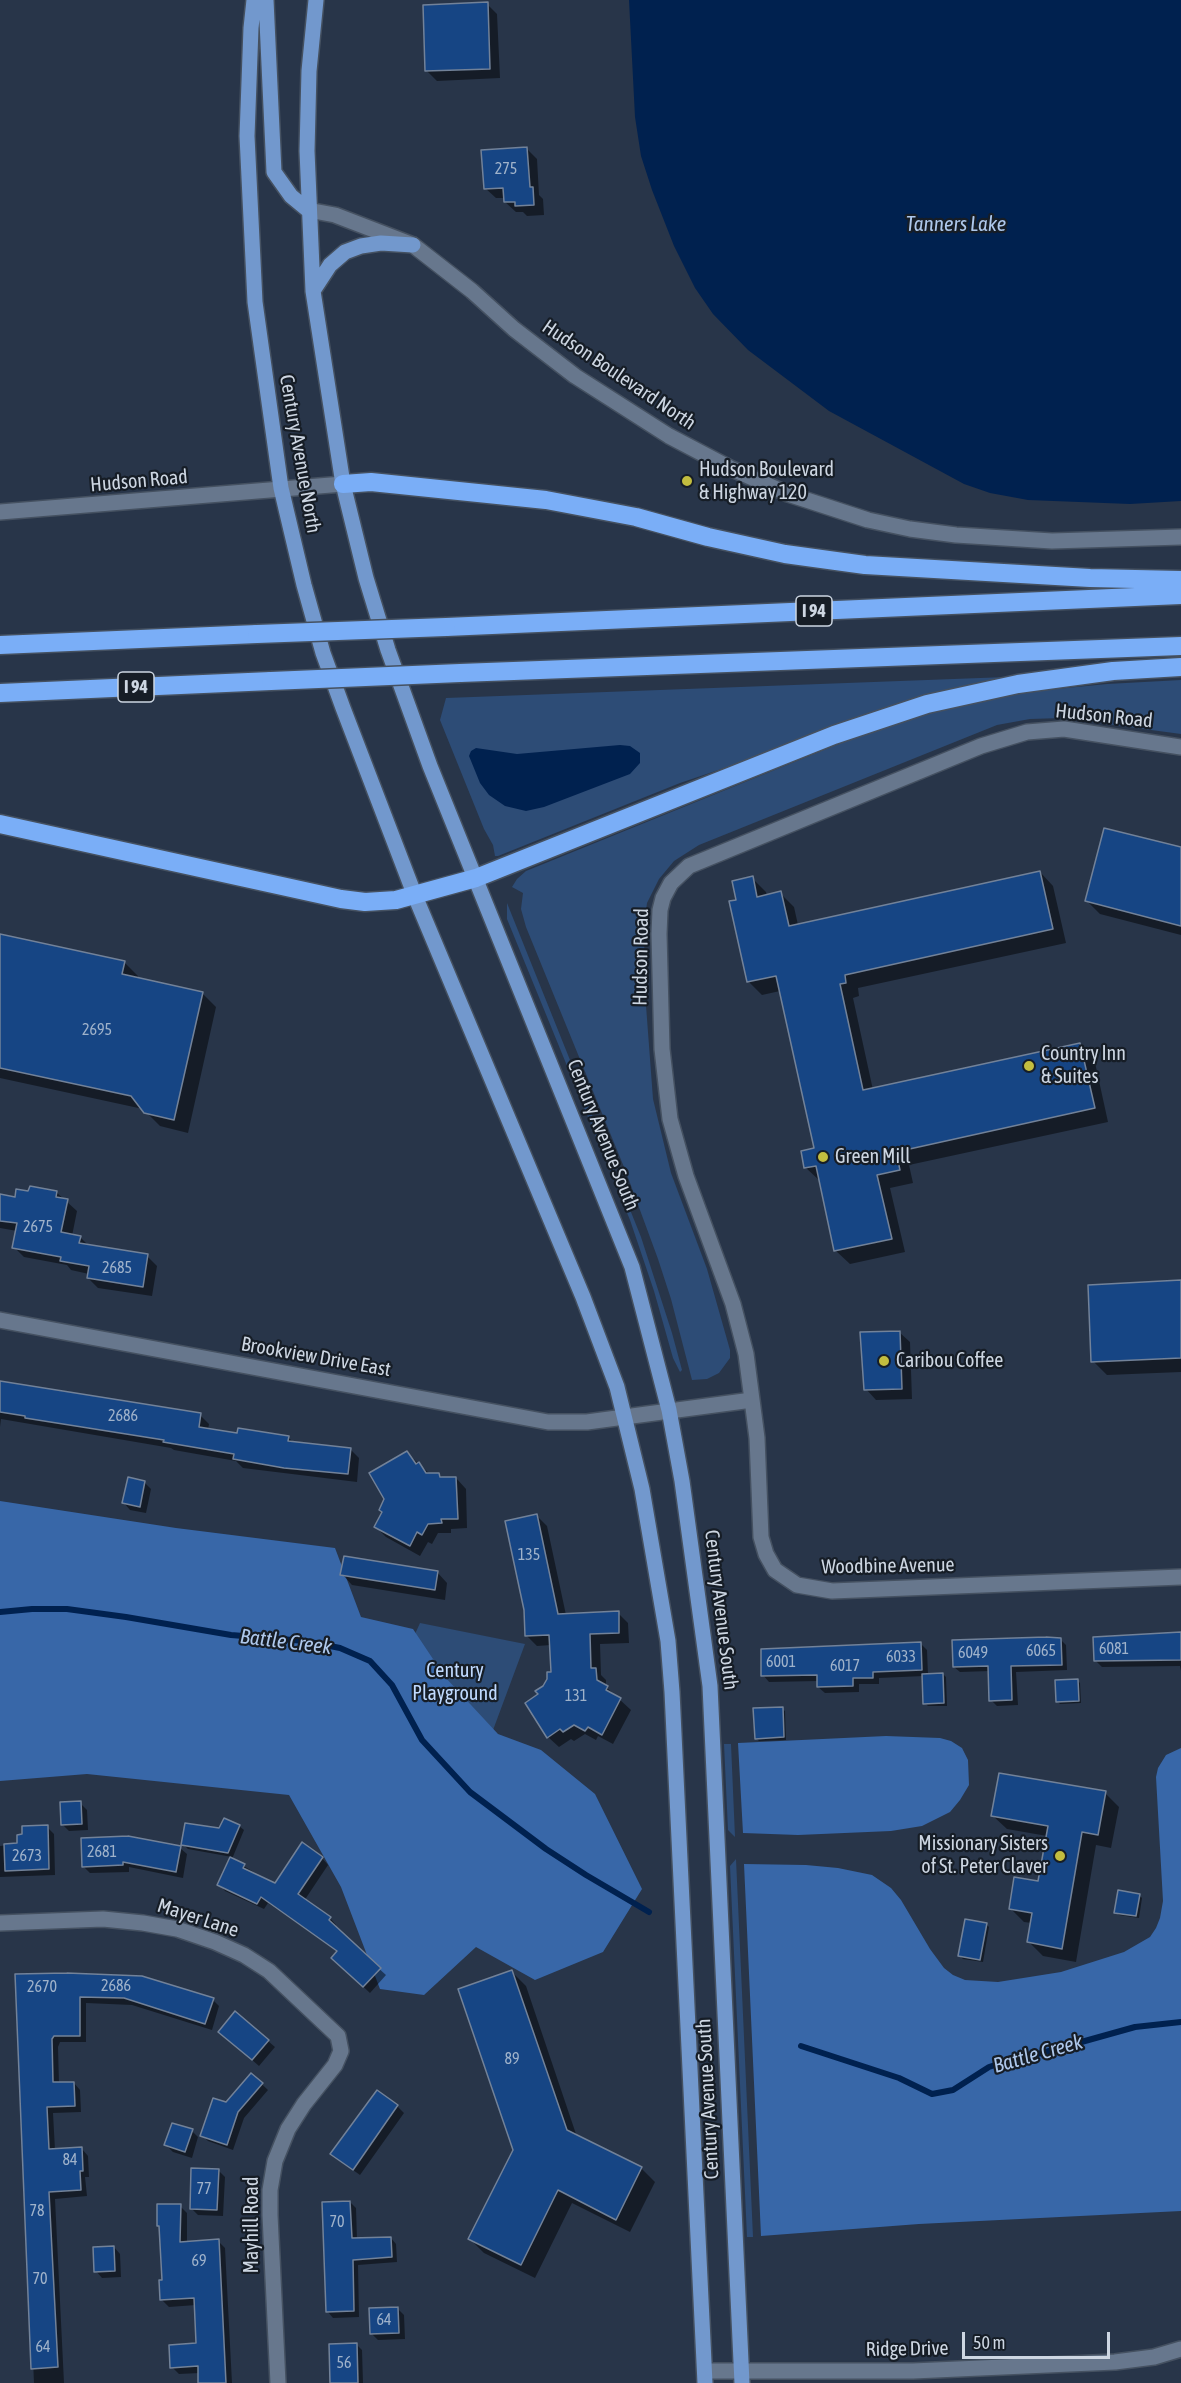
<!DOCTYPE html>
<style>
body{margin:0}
#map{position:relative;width:1181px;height:2383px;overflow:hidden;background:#283549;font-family:"Asap Condensed",sans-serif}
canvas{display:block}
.scale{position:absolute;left:962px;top:2332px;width:148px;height:27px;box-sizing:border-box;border:3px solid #cdd6e2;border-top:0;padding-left:8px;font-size:18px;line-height:21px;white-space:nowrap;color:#cdd6e2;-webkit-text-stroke:4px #161d26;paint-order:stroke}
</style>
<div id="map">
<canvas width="1181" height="2383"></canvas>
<div class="scale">50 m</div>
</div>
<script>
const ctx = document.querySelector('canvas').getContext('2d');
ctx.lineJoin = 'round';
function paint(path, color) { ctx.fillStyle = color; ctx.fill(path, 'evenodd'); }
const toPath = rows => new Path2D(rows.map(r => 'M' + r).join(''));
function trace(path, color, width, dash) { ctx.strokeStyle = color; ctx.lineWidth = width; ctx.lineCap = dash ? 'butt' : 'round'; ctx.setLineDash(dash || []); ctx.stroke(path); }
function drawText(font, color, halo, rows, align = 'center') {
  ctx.font = font + ' "Asap Condensed",sans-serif'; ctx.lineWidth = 4.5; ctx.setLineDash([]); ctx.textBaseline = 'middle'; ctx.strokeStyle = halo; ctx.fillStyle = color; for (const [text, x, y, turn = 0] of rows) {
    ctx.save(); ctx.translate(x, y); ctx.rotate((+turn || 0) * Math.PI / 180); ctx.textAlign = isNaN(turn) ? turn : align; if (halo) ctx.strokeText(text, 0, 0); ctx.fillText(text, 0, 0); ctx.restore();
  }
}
paint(toPath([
 [1007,677,1007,681,920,697,889,707,766,754,680,783,498,856,495,856,493,845,484,829,440,720,446,698],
 [1181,680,1181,734,1062,718,1030,719,997,725,699,845,674,861,659,879,647,903,644,927,645,992,653,1099,671,1173,707,1269,730,1350,730,1358,719,1373,707,1379,692,1380,671,1299,658,1259,626,1172,526,927,521,909,523,893,512,887,517,879,526,871,851,739,909,719,957,706,1026,692,1107,684],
 [507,903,641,1237,672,1333,682,1370,680,1372,673,1358,654,1291,630,1220,507,919],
 [420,1623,525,1644,470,1792,392,1685],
 [724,1744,731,1744,735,1837,728,1830],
 [736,1859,753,2237,747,2237,730,1866]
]), '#2d4c76');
paint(toPath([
 [0,1501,176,1528,335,1548,361,1617,413,1629,445,1677,498,1734,541,1750,595,1794,642,1889,603,1952,535,1980,476,1947,424,1995,380,1989,341,1887,289,1795,87,1774,0,1781],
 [886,1736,940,1738,951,1741,962,1748,968,1760,969,1785,960,1800,950,1812,922,1826,891,1831,798,1835,743,1833,738,1743],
 [1181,1748,1181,2211,919,2224,761,2236,744,1864,806,1865,838,1868,872,1875,891,1888,901,1900,930,1949,944,1968,953,1975,965,1980,998,1982,1061,1972,1124,1952,1150,1937,1156,1928,1160,1918,1163,1901,1156,1777,1158,1768,1166,1755]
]), '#3867a8');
paint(toPath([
 [629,0,1181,0,1181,501,1130,504,1028,500,990,493,964,484,829,411,748,350,713,314,695,288,674,246,652,190,641,156,635,117],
 [620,745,630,746,640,753,640,763,630,774,544,807,526,811,505,806,489,795,480,783,469,756,471,751,476,748,517,754]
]), '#00214f');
paint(toPath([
 [487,4,497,14,500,78,437,81,427,71],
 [527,149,537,159,539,195,543,199,544,215,527,216,523,212,516,212,505,202,505,198,496,198,485,188],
 [1181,849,1181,935,1100,914,1086,900],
 [1040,872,1053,886,1066,943,858,988,859,996,853,998,873,1090,1080,1044,1094,1058,1108,1122,909,1165,913,1183,890,1188,905,1252,850,1264,836,1251,820,1181,806,1168,815,1149,780,991,762,995,748,981,738,901,752,878,766,892,767,896,780,893,794,907,798,925],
 [0,936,124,962,138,976,137,979,202,993,216,1007,188,1133,160,1126,143,1109,0,1078],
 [56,1192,77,1211,72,1236,80,1237,89,1246,147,1256,157,1266,152,1296,98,1288,88,1278,89,1274,71,1270,67,1265,24,1257,14,1247,17,1231,0,1228,0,1195,16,1198],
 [1181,1282,1181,1372,1107,1375,1093,1361],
 [899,1332,910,1342,912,1399,876,1400,866,1389],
 [0,1382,200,1415,209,1424,208,1430,238,1435,289,1438,294,1443,351,1450,359,1458,357,1482,243,1468,236,1461,174,1450,171,1448,1,1419,0,1427],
 [407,1453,430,1474,439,1474,444,1479,456,1478,466,1489,467,1528,451,1529,451,1533,438,1533,432,1544,428,1542,420,1556,386,1537,376,1527],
 [145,1483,151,1489,146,1513,130,1510,124,1503],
 [537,1516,547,1526,566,1615,618,1613,628,1623,629,1643,600,1644,601,1675,606,1680,606,1687,631,1710,613,1744,598,1736,596,1740,585,1734,574,1741,571,1739,559,1747,548,1737,540,1695,552,1674,551,1645,537,1646,526,1635],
 [437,1572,447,1583,445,1600,352,1585,342,1574],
 [1181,1634,1181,1671,1180,1666,1102,1667,1095,1660],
 [1060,1639,1066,1645,1067,1670,1016,1672,1018,1705,997,1706,991,1700,990,1671,960,1672,954,1667],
 [920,1643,927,1650,928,1675,943,1674,946,1677,947,1706,928,1706,925,1703,924,1676,879,1678,879,1684,859,1684,859,1692,825,1693,818,1687,818,1681,769,1682,763,1675],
 [1077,1680,1080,1683,1081,1703,1060,1704,1057,1701],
 [782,1709,785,1711,786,1740,759,1741,756,1738],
 [1105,1793,1119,1807,1111,1848,1096,1845,1076,1962,1043,1956,1029,1942,1032,1923,1024,1922,1010,1908,1039,1883,1047,1836,1007,1829,993,1816],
 [80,1803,87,1810,88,1830,69,1831,62,1824],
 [239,1826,244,1830,232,1859,275,1885,322,1858,328,1865,304,1901,330,1918,336,1925,334,1928,386,1975,370,1993,340,1965,338,1952,268,1903,264,1909,225,1891,219,1884,232,1857,188,1849,183,1844,220,1830],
 [47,1827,54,1834,55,1875,0,1877,0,1846,18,1844],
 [180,1848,187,1854,183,1878,129,1867,129,1872,90,1873,83,1866],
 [1139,1895,1142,1898,1139,1918,1119,1915,1116,1912],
 [986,1924,989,1927,983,1962,963,1959,960,1956],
 [512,1972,526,1986,577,2137,641,2168,655,2182,630,2232,572,2203,535,2278,484,2253,470,2239,514,2150],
 [16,1976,213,2000,219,2006,212,2030,132,2005,86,2003,86,2042,60,2042,58,2047,59,2084,74,2083,80,2090,81,2112,53,2113,55,2150,82,2149,88,2156,89,2177,85,2177,87,2196,55,2199,64,2383,34,2383],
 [227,2038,268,2041,275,2047,259,2066],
 [252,2075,268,2090,244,2118,233,2150,208,2141,202,2135],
 [397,2106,404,2113,360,2175,339,2160],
 [192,2131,198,2137,192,2158,173,2152,166,2145],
 [218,2170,225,2177,223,2216,198,2215,191,2208],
 [350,2202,356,2208,357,2240,391,2238,396,2244,397,2262,358,2265,359,2317,333,2318,328,2312],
 [180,2206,187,2213,187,2243,218,2241,225,2248,232,2383,200,2383,200,2373,179,2374,172,2367,198,2345,196,2305,169,2307,162,2300,163,2281],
 [114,2247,120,2254,121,2277,102,2278,96,2271],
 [397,2308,404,2315,405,2339,378,2340,371,2333],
 [356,2344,362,2350,363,2383,332,2383]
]), '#0007');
trace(toPath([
 [0,1612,32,1609,67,1609,126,1617,231,1635,305,1641,340,1648,370,1661,392,1685,422,1740,470,1792,546,1849,586,1875,649,1912],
 [801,2046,899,2078,932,2094,953,2090,989,2067,1013,2059,1042,2053,1135,2027,1181,2022]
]), '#00214f', 6);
const building = toPath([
 [488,2,490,69,425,71,423,5,488,2],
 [527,147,530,187,533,187,534,205,515,206,515,202,504,202,503,188,484,189,481,150,527,147],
 [1104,828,1181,847,1181,926,1085,901,1104,828],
 [1040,871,1053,929,845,975,846,983,840,984,863,1090,1080,1043,1095,1108,896,1152,900,1170,877,1175,892,1239,834,1251,816,1166,804,1168,801,1151,814,1148,776,976,747,982,729,901,736,900,732,881,753,876,757,897,781,891,789,926,1040,871],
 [0,934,125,961,122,974,203,992,174,1120,144,1113,131,1096,0,1068,0,934],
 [30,1186,57,1191,56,1197,68,1199,61,1232,81,1236,79,1243,148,1254,143,1287,87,1278,89,1266,60,1261,61,1257,12,1248,17,1223,0,1221,0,1194,15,1197,16,1189,28,1191,30,1186],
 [1181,1280,1181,1358,1091,1362,1088,1285,1181,1280],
 [900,1331,902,1389,864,1390,860,1332,900,1331],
 [0,1381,201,1413,199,1427,237,1433,238,1428,289,1436,288,1441,351,1448,348,1474,284,1468,233,1459,234,1454,163,1442,164,1440,25,1418,25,1416,0,1412,0,1381],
 [407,1451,416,1464,419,1462,426,1473,439,1473,440,1477,456,1477,458,1519,441,1519,442,1523,428,1524,422,1535,417,1532,410,1546,374,1527,382,1512,379,1510,384,1499,369,1473,407,1451],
 [128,1477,145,1481,140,1507,122,1503,128,1477],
 [537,1514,558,1614,619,1611,619,1633,590,1634,591,1668,596,1668,597,1680,608,1686,606,1690,621,1698,602,1735,588,1727,585,1731,574,1725,563,1732,560,1729,547,1738,525,1703,538,1694,535,1691,543,1686,547,1679,547,1672,551,1672,549,1635,525,1636,524,1610,505,1521,537,1514],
 [344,1556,438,1571,435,1590,340,1575,344,1556],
 [1181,1632,1181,1660,1094,1661,1093,1637,1181,1632],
 [1046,1637,1061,1638,1062,1665,1011,1666,1012,1700,989,1701,988,1666,953,1667,952,1640,1046,1637],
 [921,1642,922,1670,873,1672,873,1678,853,1678,853,1686,817,1687,817,1675,761,1676,761,1649,921,1642],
 [943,1673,944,1703,923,1704,922,1674,943,1673],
 [1078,1679,1079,1701,1056,1702,1055,1680,1078,1679],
 [783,1707,784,1737,755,1739,753,1708,783,1707],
 [999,1773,1106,1791,1098,1835,1082,1832,1062,1949,1027,1942,1032,1913,1009,1909,1014,1877,1038,1881,1048,1826,991,1816,999,1773],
 [81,1801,82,1824,61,1825,60,1802,81,1801],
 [224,1818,240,1825,228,1853,181,1845,185,1823,219,1828,224,1818],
 [48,1825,49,1869,5,1871,4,1844,17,1843,17,1835,22,1834,22,1826,48,1825],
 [128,1836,181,1846,176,1872,123,1862,123,1865,82,1867,81,1838,128,1836],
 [302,1842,323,1857,298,1894,331,1917,329,1920,381,1968,363,1987,331,1958,337,1951,261,1897,257,1904,217,1885,230,1857,245,1864,243,1868,275,1883,302,1842],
 [1118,1890,1140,1894,1136,1916,1114,1913,1118,1890],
 [965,1919,987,1923,980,1960,958,1956,965,1919],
 [512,1970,567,2130,642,2167,616,2220,558,2190,521,2265,468,2239,513,2150,458,1989,512,1970],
 [67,1973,142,1976,214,1998,205,2024,124,1998,80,1997,80,2036,54,2036,52,2039,53,2082,74,2082,75,2106,47,2107,49,2149,82,2147,83,2171,80,2171,81,2190,49,2192,58,2367,31,2369,15,1974,67,1973],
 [235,2011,269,2040,252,2060,218,2032,235,2011],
 [251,2073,263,2083,238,2112,227,2145,200,2136,213,2098,226,2102,251,2073],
 [377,2090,398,2105,353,2170,330,2154,377,2090],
 [172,2123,193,2129,185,2152,164,2145,172,2123],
 [191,2168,219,2169,217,2210,190,2209,191,2168],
 [350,2201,352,2238,391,2237,392,2257,353,2260,354,2311,326,2312,322,2202,350,2201],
 [157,2204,181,2204,180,2242,219,2239,226,2383,198,2383,198,2366,170,2368,169,2345,196,2343,194,2298,160,2300,159,2280,162,2280,159,2226,157,2226,157,2204],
 [114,2246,115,2271,94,2272,93,2247,114,2246],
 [398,2307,399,2333,370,2334,369,2308,398,2307],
 [357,2343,358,2383,330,2383,329,2344,357,2343]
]);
paint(building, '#164584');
trace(building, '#728299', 1.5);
const minor = toPath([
 [308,210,335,215,413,245,472,291,514,329,575,376,669,436,730,468,788,494,868,520,910,529,956,535,1052,541,1181,537],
 [0,512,343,484],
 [1181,747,1064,729,1027,732,981,746,689,866,671,883,663,898,660,910,659,934,662,1049,670,1119,686,1176,733,1304,746,1354,757,1438,761,1537,766,1554,775,1570,797,1585,832,1591,1181,1577],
 [0,1320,548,1422,587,1422,752,1400],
 [0,1923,103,1919,143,1923,177,1929,215,1942,244,1955,269,1971,338,2036,341,2051,335,2065,304,2104,288,2129,275,2161,270,2190,270,2215,278,2383],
 [705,2371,913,2371,1115,2362,1154,2357,1181,2349]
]);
const major = toPath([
 [254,0,251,28,247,136,255,302,281,488,304,585,323,653,343,708,415,896,583,1297,617,1387,642,1489,668,1641,672,1692,705,2383],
 [266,0,274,172,291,196,308,210],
 [316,0,309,71,307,151,313,291,343,484,366,578,388,650,430,766,632,1267,669,1410,682,1481,710,1686,742,2383],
 [313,291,330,265,345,252,361,246,381,243,413,245]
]);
const highway = toPath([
 [343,484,371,482,546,500,636,517,708,537,785,554,865,565,1090,578,1181,580],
 [446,627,1181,595],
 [0,645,257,634],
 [460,673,1181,646],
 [0,693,271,681],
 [0,824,341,899,365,902,396,900,476,878,834,735,927,704,1018,684,1113,671,1181,667]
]);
trace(minor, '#455161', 18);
trace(major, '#455161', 18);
trace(highway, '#455161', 21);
trace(minor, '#67778d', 15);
trace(major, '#7298cd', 15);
trace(highway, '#7aaef7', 18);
const highwayBridge = toPath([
 [257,634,446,627],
 [271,681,460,673]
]);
trace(highwayBridge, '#455161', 21, []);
trace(highwayBridge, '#7aaef7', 18);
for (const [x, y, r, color] of [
 [687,481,6,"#c2bd3f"],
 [1029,1066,6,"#c2bd3f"],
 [823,1157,6,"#c2bd3f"],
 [884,1361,6,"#c2bd3f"],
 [1060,1856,6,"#c2bd3f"]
]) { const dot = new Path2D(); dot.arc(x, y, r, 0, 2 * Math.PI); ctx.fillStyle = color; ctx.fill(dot); trace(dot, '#161d26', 2); }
drawText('16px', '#9fb2ca', null, [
 ["275",506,169],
 ["2695",97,1030],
 ["2675",38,1227],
 ["2685",117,1268],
 ["2686",123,1416],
 ["135",529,1555],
 ["6081",1114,1649],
 ["6065",1041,1651],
 ["6049",973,1653],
 ["6033",901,1657],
 ["6001",781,1662],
 ["6017",845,1666],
 ["131",576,1696],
 ["2681",102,1852],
 ["2673",27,1856],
 ["2686",116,1986],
 ["2670",42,1987],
 ["89",512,2059],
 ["84",70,2160],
 ["77",204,2189],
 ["78",37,2211],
 ["70",337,2222],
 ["69",199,2261],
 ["70",40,2279],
 ["64",384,2320],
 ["64",43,2347],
 ["56",344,2363]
]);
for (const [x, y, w] of [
 [814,611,36],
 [136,687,36]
]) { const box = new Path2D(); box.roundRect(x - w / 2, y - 15, w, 30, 4.5); ctx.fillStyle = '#161d26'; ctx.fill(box); trace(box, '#cdd6e2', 1.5); }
drawText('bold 18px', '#cdd6e2', null, [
 ["I 94",814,611],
 ["I 94",136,687]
]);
drawText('20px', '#cdd6e2', '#161d26', [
 ["Hudson Boulevard North",619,375,34],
 ["Century Avenue North",300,454,80],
 ["Hudson Road",139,481,-5],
 ["Hudson Road",1104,716,6],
 ["Hudson Road",641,957,-89],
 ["Century Avenue South",603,1135,68],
 ["Brookview Drive East",316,1357,10],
 ["Woodbine Avenue",888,1566,-1],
 ["Century Avenue South",721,1610,83],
 ["Mayer Lane",198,1918,18],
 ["Century Avenue South",708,2099,-93],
 ["Mayhill Road",252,2225,-90],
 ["Ridge Drive",907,2349,-1]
]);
drawText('20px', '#cdd6e2', '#161d26', [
 ["Hudson Boulevard",699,470],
 ["& Highway 120",699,493],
 ["Country Inn",1041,1054],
 ["& Suites",1041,1077],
 ["Green Mill",835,1157],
 ["Caribou Coffee",896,1361],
 ["Missionary Sisters",1048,1844,"right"],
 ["of St. Peter Claver",1048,1867,"right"]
], 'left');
drawText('20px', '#c0daff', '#161d26', [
 ["Century",455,1671],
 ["Playground",455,1694]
]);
drawText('italic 21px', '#aec8ec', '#161d26', [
 ["Tanners Lake",956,224],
 ["Battle Creek",286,1642,7],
 ["Battle Creek",1038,2054,-16]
]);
</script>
